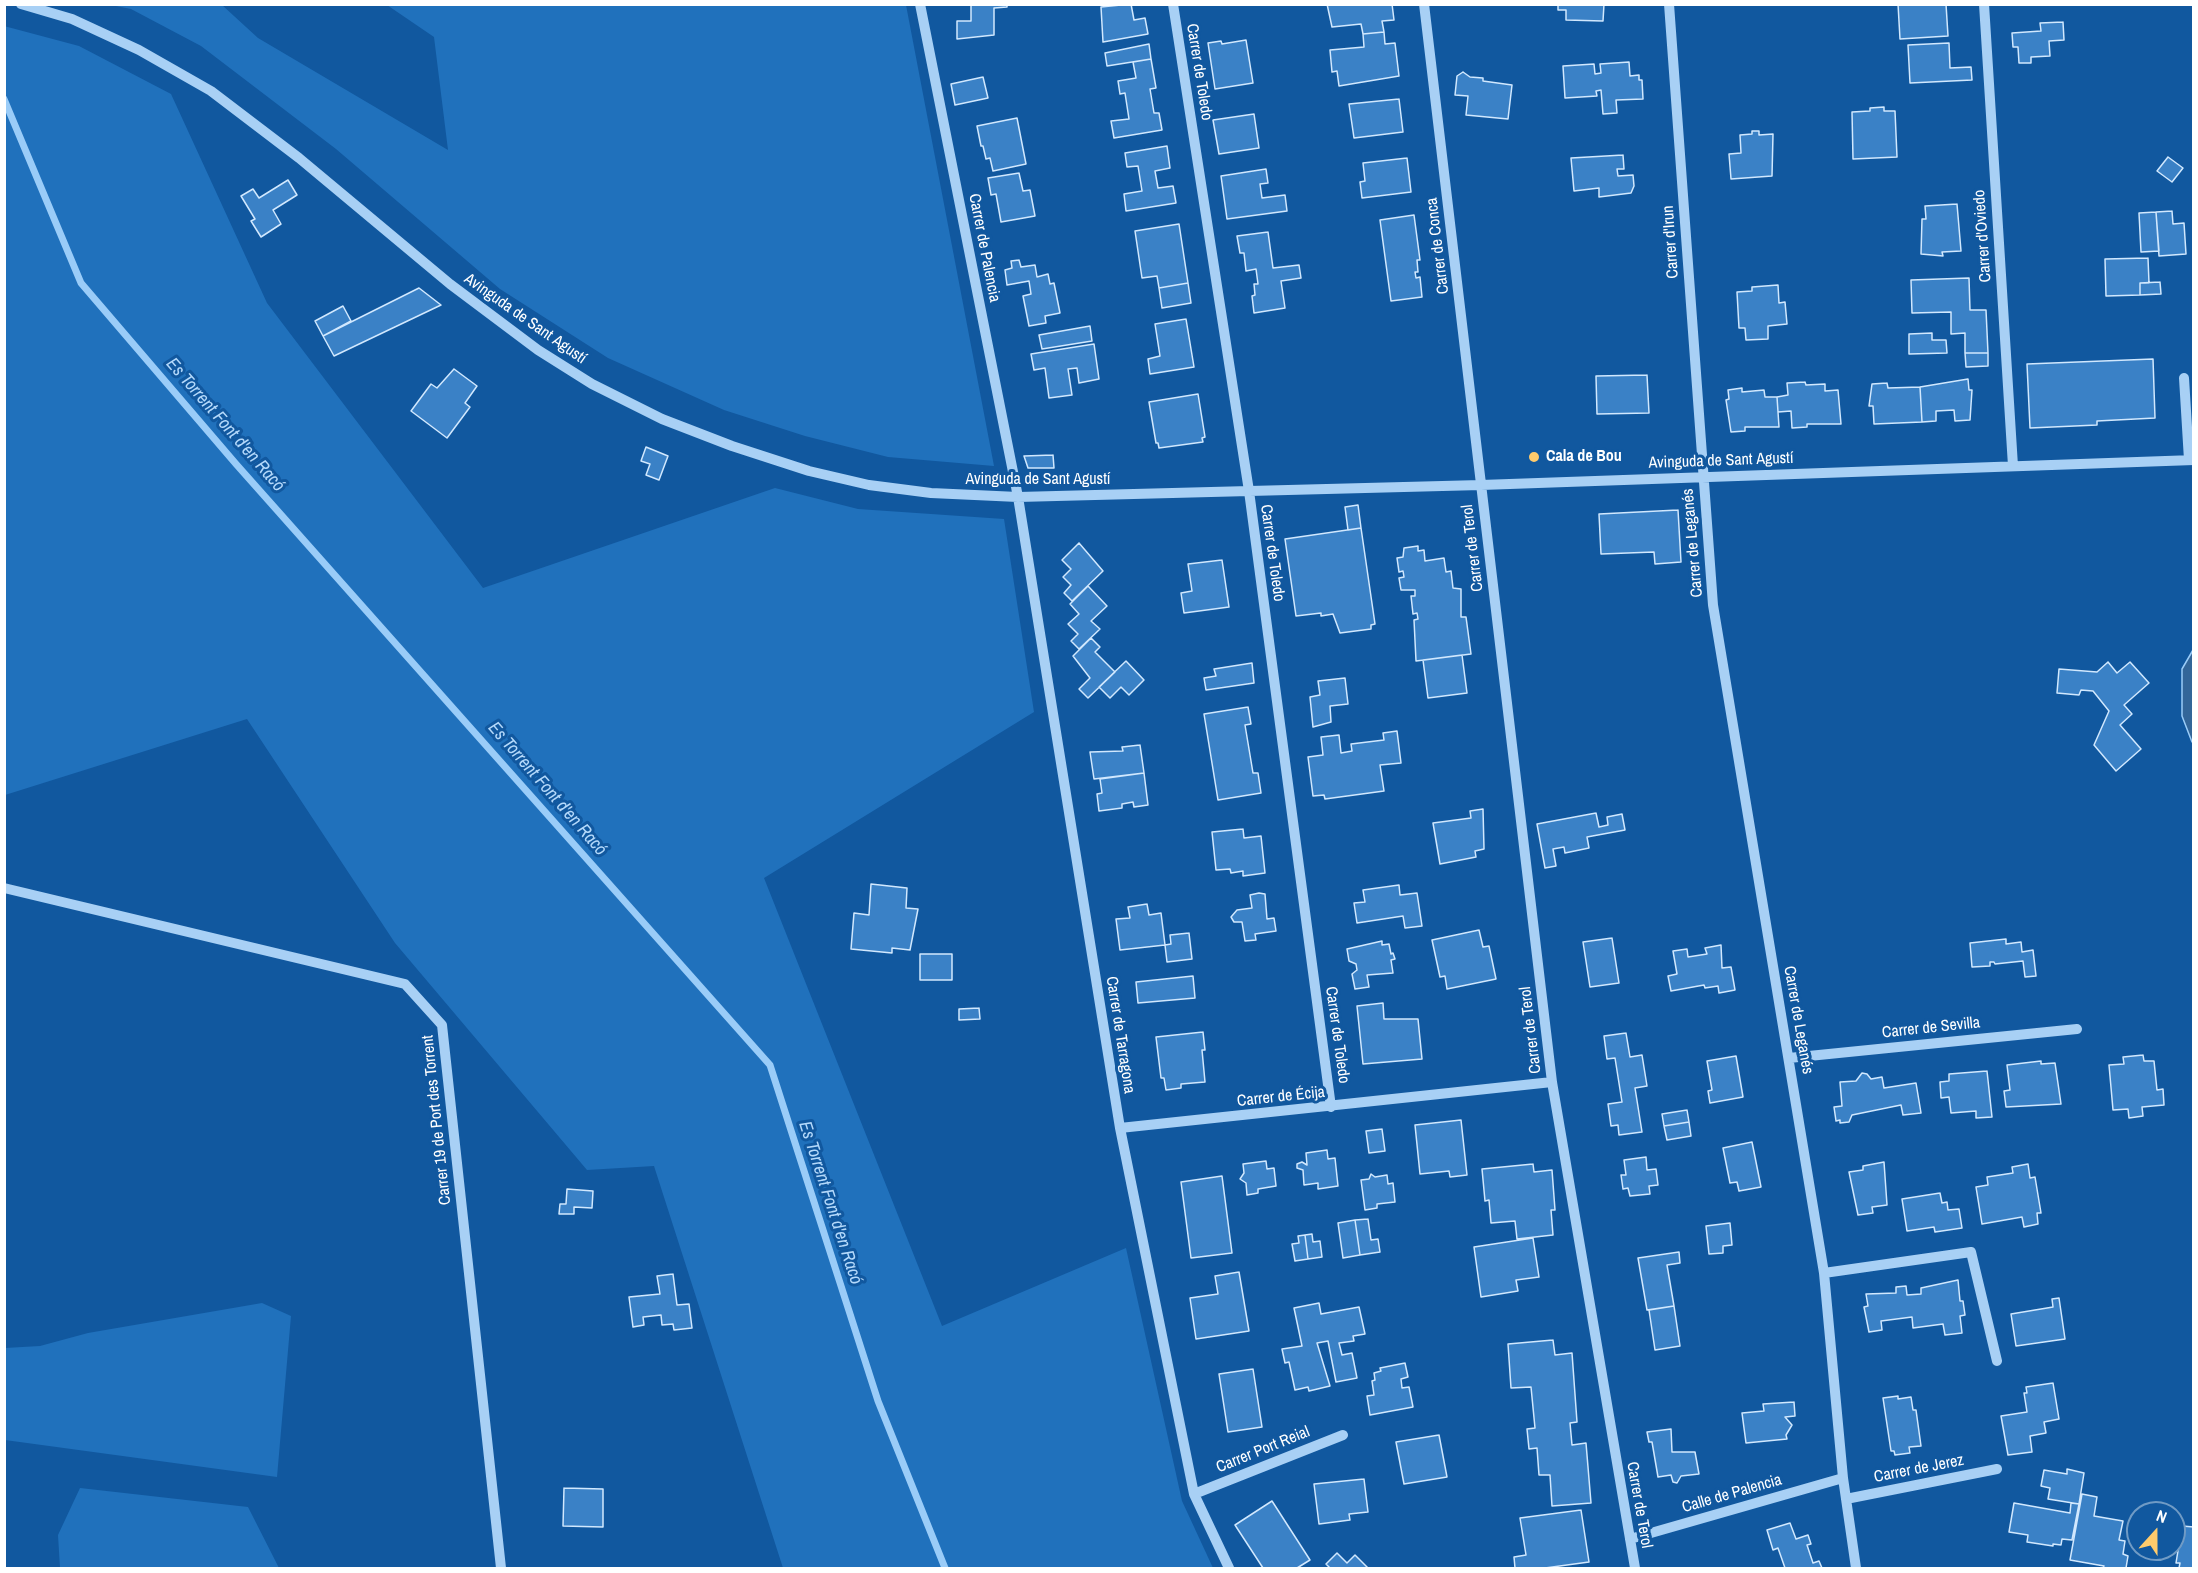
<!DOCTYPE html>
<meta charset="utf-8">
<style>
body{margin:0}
#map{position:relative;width:2198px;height:1573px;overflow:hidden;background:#11589f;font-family:"Archivo Narrow",sans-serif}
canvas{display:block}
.frame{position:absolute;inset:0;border:6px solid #fff;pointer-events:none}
.north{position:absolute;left:2126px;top:1501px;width:60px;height:60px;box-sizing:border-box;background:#11589f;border:2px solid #709bc5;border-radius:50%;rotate:21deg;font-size:16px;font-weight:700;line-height:24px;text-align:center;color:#fff}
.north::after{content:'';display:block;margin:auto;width:21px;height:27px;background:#ffcb6c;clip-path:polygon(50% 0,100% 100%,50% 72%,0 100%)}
</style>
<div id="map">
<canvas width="2198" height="1573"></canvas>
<div class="frame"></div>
<div class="north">N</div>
</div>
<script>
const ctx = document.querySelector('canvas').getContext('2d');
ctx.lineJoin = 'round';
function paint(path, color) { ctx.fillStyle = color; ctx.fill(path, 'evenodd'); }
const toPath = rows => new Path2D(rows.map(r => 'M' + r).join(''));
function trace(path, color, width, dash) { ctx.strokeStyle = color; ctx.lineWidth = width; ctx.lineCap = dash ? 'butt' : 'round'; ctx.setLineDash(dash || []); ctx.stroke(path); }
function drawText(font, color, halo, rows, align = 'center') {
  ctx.font = font + ' "Archivo Narrow",sans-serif'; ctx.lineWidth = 6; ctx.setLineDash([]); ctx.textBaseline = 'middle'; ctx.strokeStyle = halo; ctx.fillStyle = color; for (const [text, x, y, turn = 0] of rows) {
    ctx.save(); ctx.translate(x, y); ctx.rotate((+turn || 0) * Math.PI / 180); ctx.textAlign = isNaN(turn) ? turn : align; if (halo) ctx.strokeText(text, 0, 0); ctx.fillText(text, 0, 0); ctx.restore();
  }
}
paint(toPath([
 [111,5,222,5,258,38,448,150,434,37,387,5,906,5,994,466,888,457,805,436,724,410,608,358,500,289,336,149,201,46,131,9],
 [4,26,79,46,171,94,267,303,483,588,775,488,858,509,1004,519,1034,712,764,878,942,1326,1126,1248,1182,1501,1213,1568,783,1568,654,1166,587,1170,395,943,247,719,5,795],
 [262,1303,291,1316,277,1477,5,1440,5,1348,40,1346,88,1333],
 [80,1488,248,1507,279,1568,60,1568,58,1535]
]), '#2071bc');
const water = toPath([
 [2193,650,2194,741,2192,742,2182,716,2182,669,2193,650]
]);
paint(water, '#369');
trace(water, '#9accf8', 1.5);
trace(toPath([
 [4,99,81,283,236,464,770,1065,878,1401,945,1568]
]), '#9accf8', 7);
const building = toPath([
 [971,4,1007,4,1007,7,994,8,994,35,957,39,957,21,971,21,971,4],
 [1131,4,1134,20,1145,18,1148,34,1103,42,1101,7,1131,4],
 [1327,4,1392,4,1394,20,1382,21,1384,32,1363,34,1361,24,1332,27,1327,4],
 [1558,4,1604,4,1603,21,1566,20,1566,10,1558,10,1558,4],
 [1898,4,1946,4,1948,36,1900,39,1898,4],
 [2063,22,2064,40,2049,41,2050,56,2031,57,2031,63,2019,63,2018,47,2013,47,2012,33,2041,31,2040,23,2063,22],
 [1384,32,1385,44,1395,43,1399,76,1339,86,1337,71,1332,72,1330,50,1364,47,1363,34,1384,32],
 [1246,40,1253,83,1215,89,1208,43,1221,41,1222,44,1246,40],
 [1949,43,1950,68,1971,67,1972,80,1910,83,1908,45,1949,43],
 [1149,44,1151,59,1107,66,1105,53,1149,44],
 [1151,59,1156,88,1150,89,1154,113,1159,113,1162,130,1114,138,1111,121,1129,119,1125,93,1120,94,1118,81,1136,78,1133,62,1151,59],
 [1629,62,1630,76,1639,75,1639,80,1642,80,1643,99,1616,100,1617,113,1603,114,1601,90,1596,91,1597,96,1565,98,1563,66,1594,64,1595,74,1601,73,1600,64,1629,62],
 [1463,72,1470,77,1483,78,1483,81,1512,85,1508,119,1466,115,1468,96,1455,95,1457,76,1463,72],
 [983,77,988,98,955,105,951,84,983,77],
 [1399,99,1403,132,1354,138,1349,104,1399,99],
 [1884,107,1884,111,1895,111,1897,157,1853,159,1852,112,1870,111,1870,108,1884,107],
 [1254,114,1259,148,1219,154,1213,120,1254,114],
 [1017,118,1026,164,993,171,990,158,986,159,983,146,981,146,977,126,1017,118],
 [1752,131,1759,131,1759,135,1773,134,1772,176,1731,179,1729,154,1741,153,1740,135,1752,134,1752,131],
 [1167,146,1170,168,1155,171,1158,188,1173,186,1176,203,1126,211,1124,194,1142,191,1138,166,1127,167,1125,153,1167,146],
 [1623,155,1624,169,1617,169,1618,176,1633,175,1634,186,1631,193,1599,197,1599,188,1574,191,1571,158,1623,155],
 [2168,157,2183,168,2172,182,2157,171,2168,157],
 [1407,158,1411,192,1362,198,1360,182,1365,181,1363,163,1407,158],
 [1266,169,1268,183,1260,184,1262,198,1285,195,1287,211,1227,219,1221,176,1266,169],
 [1019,173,1023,191,1030,190,1035,216,1001,222,996,194,991,195,988,178,1019,173],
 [288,180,297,195,273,210,281,224,261,237,251,221,255,219,241,196,253,189,259,198,288,180],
 [1957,204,1961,251,1942,252,1943,256,1921,254,1922,219,1926,219,1925,206,1957,204],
 [2172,211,2173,224,2184,223,2186,254,2159,256,2156,212,2172,211],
 [2156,212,2159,251,2141,252,2139,213,2156,212],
 [1414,215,1420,260,1417,260,1418,272,1415,272,1416,278,1420,277,1422,297,1391,301,1380,220,1414,215],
 [1179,224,1188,283,1159,288,1157,276,1142,278,1135,231,1179,224],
 [1268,232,1273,268,1299,265,1301,278,1281,281,1285,308,1254,313,1252,296,1255,295,1254,284,1258,284,1256,269,1246,271,1244,253,1240,253,1237,236,1268,232],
 [2148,258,2149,283,2140,283,2140,295,2106,296,2105,259,2148,258],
 [1019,260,1021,267,1035,265,1037,277,1048,274,1050,284,1054,283,1060,313,1045,316,1046,323,1029,326,1023,296,1031,294,1029,281,1007,285,1005,270,1012,268,1011,261,1019,260],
 [1969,278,1970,310,1986,310,1988,353,1965,353,1965,333,1951,334,1951,312,1912,313,1911,280,1969,278],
 [2160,282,2161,294,2140,295,2140,283,2160,282],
 [1188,283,1191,303,1162,308,1159,288,1188,283],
 [1778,285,1779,303,1785,302,1787,324,1768,326,1768,339,1746,340,1745,328,1739,328,1737,292,1752,291,1752,287,1778,285],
 [419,288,441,305,334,356,323,336,419,288],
 [343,306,351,321,323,336,315,321,343,306],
 [1186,319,1194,367,1150,374,1148,359,1160,356,1155,324,1186,319],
 [1090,326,1092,341,1042,349,1039,335,1090,326],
 [1932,333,1932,340,1946,340,1947,353,1909,354,1909,334,1932,333],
 [1094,344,1099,379,1079,383,1077,368,1068,369,1072,395,1049,398,1045,368,1034,370,1031,354,1094,344],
 [1965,353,1988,353,1988,366,1966,367,1965,353],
 [2153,359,2155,418,2097,421,2097,425,2030,428,2027,364,2153,359],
 [454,369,477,386,465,403,470,407,447,438,411,411,431,384,437,388,454,369],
 [1647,375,1649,413,1597,414,1596,376,1647,375],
 [1968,379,1969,390,1972,390,1970,420,1955,421,1954,410,1936,411,1936,421,1922,422,1920,387,1968,379],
 [1805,382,1806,385,1825,384,1825,391,1838,390,1841,424,1807,424,1807,427,1792,428,1791,411,1778,412,1777,397,1788,395,1787,383,1805,382],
 [1887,383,1888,388,1920,387,1922,422,1874,424,1873,406,1869,406,1872,384,1887,383],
 [1742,388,1742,392,1764,390,1765,397,1777,397,1779,427,1745,427,1745,431,1731,432,1726,400,1729,399,1728,390,1742,388],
 [1198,394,1205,437,1202,438,1203,442,1159,448,1158,443,1156,443,1149,402,1198,394],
 [646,447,668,456,659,480,646,475,650,464,641,461,646,447],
 [1053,455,1054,468,1028,468,1024,456,1053,455],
 [1358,505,1361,528,1348,530,1345,507,1358,505],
 [1678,510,1681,562,1655,564,1654,552,1601,554,1599,514,1678,510],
 [1361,528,1375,624,1371,625,1371,629,1340,633,1333,614,1321,616,1321,613,1296,616,1285,539,1361,528],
 [1079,543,1103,571,1072,601,1064,593,1071,585,1063,577,1071,569,1062,560,1079,543],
 [1418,546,1418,551,1424,550,1425,561,1444,558,1446,572,1451,571,1453,588,1461,589,1461,617,1466,617,1471,654,1416,661,1414,620,1418,619,1417,613,1413,614,1411,596,1415,596,1415,590,1401,590,1399,578,1404,577,1403,571,1399,572,1397,558,1403,557,1404,548,1418,546],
 [1222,560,1229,607,1184,613,1181,593,1192,591,1188,564,1222,560],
 [1088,586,1107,606,1091,621,1100,629,1079,649,1071,641,1078,634,1068,624,1079,614,1070,604,1088,586],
 [1091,638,1100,647,1095,652,1115,672,1088,698,1079,689,1090,678,1073,656,1091,638],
 [1462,655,1467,693,1428,698,1423,660,1462,655],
 [1126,661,1144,680,1129,695,1121,687,1110,698,1099,687,1126,661],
 [2108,662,2117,673,2130,662,2149,683,2124,705,2132,714,2120,725,2141,749,2116,771,2094,745,2109,711,2093,691,2081,690,2079,695,2057,693,2059,669,2097,672,2108,662],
 [1252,663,1254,683,1206,690,1204,678,1216,676,1214,669,1252,663],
 [1345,678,1348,704,1330,706,1331,722,1313,727,1310,697,1320,695,1318,681,1345,678],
 [1248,707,1251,724,1245,725,1253,773,1258,773,1261,793,1218,800,1204,714,1248,707],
 [1397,731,1401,763,1380,765,1384,791,1325,799,1324,795,1313,796,1308,757,1323,755,1321,737,1339,735,1341,753,1352,751,1351,744,1384,740,1383,733,1397,731],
 [1140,745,1144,773,1094,779,1090,752,1123,751,1122,747,1140,745],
 [1144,773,1148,805,1134,807,1133,802,1122,804,1122,808,1099,811,1097,794,1102,793,1100,779,1144,773],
 [1483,809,1484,849,1475,851,1476,857,1440,864,1433,823,1471,818,1470,811,1483,809],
 [1596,813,1599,827,1608,825,1607,817,1622,814,1625,830,1587,837,1589,848,1565,853,1564,847,1553,849,1556,866,1545,868,1537,824,1596,813],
 [1243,829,1244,838,1261,836,1265,873,1243,876,1243,871,1231,873,1230,869,1216,870,1212,832,1243,829],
 [871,884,907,888,906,908,918,909,910,950,892,948,892,953,851,949,854,913,869,915,871,884],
 [1399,885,1400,895,1417,893,1422,926,1405,928,1403,916,1357,923,1354,903,1365,902,1363,890,1399,885],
 [1259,893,1265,894,1267,919,1274,918,1276,931,1255,934,1256,940,1245,941,1242,922,1234,922,1231,917,1237,910,1252,908,1250,895,1259,893],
 [1147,904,1149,915,1161,913,1165,945,1120,950,1116,919,1130,918,1128,907,1147,904],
 [1479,930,1483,947,1489,946,1496,979,1447,989,1445,976,1440,977,1432,940,1479,930],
 [1189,933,1192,959,1167,962,1165,945,1171,944,1170,935,1189,933],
 [1612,938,1619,983,1590,987,1583,942,1612,938],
 [2006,939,2006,944,2021,942,2022,952,2033,950,2036,976,2025,977,2023,961,1995,964,1994,962,1990,962,1990,966,1972,967,1970,943,2006,939],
 [1382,941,1382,945,1389,944,1391,954,1393,953,1395,959,1391,960,1393,973,1367,975,1369,987,1355,989,1352,974,1357,970,1356,964,1349,961,1347,949,1382,941],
 [1721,945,1722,968,1731,967,1735,990,1719,993,1718,986,1705,988,1704,985,1671,991,1668,976,1677,974,1673,951,1687,949,1688,957,1707,954,1705,948,1721,945],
 [920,954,952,954,952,980,920,980,920,954],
 [1193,976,1195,998,1138,1003,1136,982,1193,976],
 [1383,1003,1384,1019,1418,1019,1422,1059,1363,1064,1357,1006,1383,1003],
 [979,1008,980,1019,959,1020,959,1009,979,1008],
 [1203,1032,1205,1050,1202,1050,1205,1082,1181,1084,1181,1088,1166,1090,1164,1078,1161,1078,1156,1037,1203,1032],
 [1626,1033,1630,1057,1642,1055,1647,1086,1635,1088,1642,1132,1619,1135,1618,1125,1611,1126,1608,1104,1622,1102,1615,1058,1607,1059,1604,1036,1626,1033],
 [2143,1055,2144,1061,2154,1061,2157,1090,2163,1089,2164,1105,2142,1107,2143,1116,2129,1118,2128,1109,2113,1110,2109,1065,2124,1064,2123,1057,2143,1055],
 [1736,1056,1743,1097,1710,1103,1708,1091,1712,1090,1707,1061,1736,1056],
 [2041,1061,2041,1064,2055,1063,2061,1104,2006,1107,2004,1091,2010,1090,2007,1065,2041,1061],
 [1987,1071,1992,1117,1976,1118,1976,1111,1951,1113,1949,1097,1941,1098,1940,1082,1949,1081,1949,1074,1987,1071],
 [1862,1073,1867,1074,1871,1079,1882,1077,1884,1088,1916,1083,1921,1113,1903,1115,1901,1105,1852,1115,1849,1122,1840,1123,1840,1120,1836,1121,1834,1107,1842,1106,1840,1082,1856,1081,1862,1073],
 [1687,1110,1689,1122,1664,1126,1662,1114,1687,1110],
 [1461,1120,1467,1175,1450,1177,1449,1171,1420,1174,1415,1125,1461,1120],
 [1689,1122,1691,1136,1667,1140,1664,1126,1689,1122],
 [1382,1129,1385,1151,1369,1153,1366,1131,1382,1129],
 [1752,1142,1761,1187,1739,1191,1737,1182,1730,1183,1723,1148,1752,1142],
 [1327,1150,1328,1159,1335,1158,1338,1186,1318,1189,1318,1183,1304,1185,1303,1170,1297,1168,1297,1164,1302,1162,1307,1165,1306,1153,1327,1150],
 [1646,1157,1647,1170,1656,1169,1658,1185,1649,1186,1650,1194,1630,1196,1628,1188,1623,1189,1621,1175,1626,1175,1624,1160,1646,1157],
 [1266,1161,1267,1169,1274,1168,1276,1186,1258,1189,1258,1193,1247,1195,1246,1183,1240,1179,1244,1173,1243,1164,1266,1161],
 [1884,1162,1887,1205,1872,1207,1873,1213,1858,1215,1849,1172,1863,1170,1863,1166,1884,1162],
 [1533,1164,1534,1172,1552,1170,1555,1210,1551,1210,1553,1235,1517,1239,1515,1221,1491,1223,1489,1200,1485,1201,1482,1169,1533,1164],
 [2028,1164,2030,1178,2035,1177,2041,1213,2037,1213,2038,1224,2024,1227,2022,1217,1982,1224,1976,1187,1988,1185,1987,1177,2013,1173,2012,1167,2028,1164],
 [1371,1174,1375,1177,1387,1175,1388,1184,1393,1183,1395,1202,1377,1204,1377,1208,1365,1210,1361,1180,1369,1179,1371,1174],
 [1222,1176,1232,1253,1191,1258,1181,1182,1222,1176],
 [567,1189,593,1191,592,1208,574,1207,574,1214,559,1214,560,1204,566,1204,567,1189],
 [1940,1193,1942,1203,1947,1202,1948,1210,1959,1209,1962,1228,1935,1232,1934,1227,1907,1231,1902,1199,1940,1193],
 [1368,1219,1371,1240,1378,1239,1380,1252,1360,1255,1355,1220,1368,1219],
 [1355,1220,1360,1255,1343,1258,1338,1223,1355,1220],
 [1730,1223,1732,1245,1723,1246,1723,1253,1709,1254,1706,1226,1730,1223],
 [1312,1234,1313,1242,1320,1241,1322,1257,1308,1259,1305,1235,1312,1234],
 [1305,1235,1308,1259,1295,1261,1292,1244,1299,1243,1298,1236,1305,1235],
 [1533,1238,1539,1277,1516,1280,1518,1291,1481,1297,1474,1247,1533,1238],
 [1679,1252,1680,1263,1667,1265,1674,1306,1647,1310,1638,1258,1679,1252],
 [1239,1272,1249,1331,1196,1339,1190,1298,1218,1294,1215,1276,1239,1272],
 [673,1274,677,1305,689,1304,692,1328,674,1330,673,1324,662,1325,661,1315,643,1317,644,1325,633,1327,629,1297,660,1294,657,1276,673,1274],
 [1958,1280,1960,1301,1963,1301,1965,1315,1960,1316,1962,1333,1945,1335,1943,1324,1913,1328,1912,1317,1881,1321,1882,1330,1869,1332,1864,1307,1868,1306,1866,1294,1896,1293,1896,1287,1906,1286,1907,1295,1921,1294,1921,1288,1958,1280],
 [2059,1298,2065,1339,2016,1346,2011,1314,2053,1307,2052,1299,2059,1298],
 [1319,1303,1321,1314,1359,1307,1365,1334,1353,1336,1354,1341,1339,1343,1342,1355,1352,1353,1357,1378,1336,1382,1328,1341,1317,1343,1330,1386,1309,1391,1308,1387,1295,1390,1289,1362,1285,1363,1282,1349,1302,1346,1294,1308,1319,1303],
 [1674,1306,1680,1346,1655,1350,1649,1310,1674,1306],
 [1553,1340,1555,1355,1572,1353,1577,1422,1570,1423,1572,1445,1586,1443,1591,1503,1552,1506,1550,1475,1539,1475,1537,1448,1529,1449,1527,1429,1535,1428,1531,1387,1511,1388,1508,1344,1553,1340],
 [1405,1363,1408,1377,1401,1379,1402,1388,1409,1387,1413,1407,1370,1415,1367,1396,1374,1395,1372,1381,1375,1380,1374,1373,1381,1371,1380,1368,1405,1363],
 [1253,1369,1262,1427,1228,1432,1219,1374,1253,1369],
 [2053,1383,2059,1419,2044,1422,2046,1433,2030,1436,2032,1452,2008,1455,2001,1416,2027,1412,2024,1393,2027,1393,2026,1387,2053,1383],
 [1898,1396,1898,1399,1911,1397,1913,1410,1916,1410,1921,1446,1909,1447,1910,1453,1895,1455,1894,1451,1891,1451,1883,1398,1898,1396],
 [1794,1402,1795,1416,1785,1417,1792,1425,1786,1435,1787,1439,1746,1443,1742,1413,1764,1411,1763,1404,1794,1402],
 [1671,1429,1672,1452,1695,1452,1699,1474,1681,1476,1677,1483,1673,1482,1671,1475,1658,1477,1652,1442,1649,1442,1647,1432,1671,1429],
 [1439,1435,1447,1477,1404,1484,1396,1442,1439,1435],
 [2067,1469,2084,1473,2079,1504,2048,1499,2050,1488,2041,1486,2044,1470,2067,1474,2067,1469],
 [1364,1479,1368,1512,1349,1514,1350,1520,1319,1524,1314,1484,1364,1479],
 [564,1488,603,1489,603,1527,563,1526,564,1488],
 [2082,1494,2097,1497,2094,1516,2123,1521,2119,1540,2125,1541,2123,1554,2128,1556,2126,1568,2103,1568,2104,1566,2070,1560,2082,1494],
 [1272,1501,1310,1560,1297,1568,1263,1568,1235,1525,1272,1501],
 [2014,1503,2070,1513,2071,1503,2079,1504,2072,1540,2062,1539,2061,1545,2053,1544,2053,1546,2027,1542,2028,1535,2009,1532,2014,1503],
 [1581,1510,1589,1562,1545,1568,1515,1568,1514,1557,1526,1555,1520,1518,1581,1510],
 [1790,1523,1796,1539,1808,1535,1811,1544,1807,1545,1813,1563,1819,1561,1822,1568,1785,1568,1778,1548,1773,1550,1767,1530,1790,1523],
 [2182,1526,2194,1527,2194,1568,2179,1568,2180,1563,2176,1563,2182,1526],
 [1337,1553,1347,1563,1355,1555,1368,1568,1330,1568,1326,1564,1337,1553]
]);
paint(building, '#3a81c6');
trace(building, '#d1e8fe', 1.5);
trace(toPath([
 [21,4,72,19,139,50,211,91,299,158,450,284,538,350,592,384,662,419,732,446,809,471,869,485,931,493,1018,497,1481,485,2194,460],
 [920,4,1018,497,1120,1128,1194,1494,1229,1568],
 [1173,4,1249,491,1331,1107],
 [1424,4,1552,1082,1635,1568],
 [1669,4,1713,605,1824,1273,1843,1478,1856,1568],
 [1984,4,2013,466],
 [2184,378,2189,460],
 [4,888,405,984,442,1025,501,1568],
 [1789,1058,2077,1029],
 [1120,1128,1552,1082],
 [1824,1273,1971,1252,1997,1361],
 [1194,1494,1343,1435],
 [1846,1499,1997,1469],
 [1630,1539,1843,1478]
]), '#a8d0f5', 10);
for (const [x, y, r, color] of [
 [1534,457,6,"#ffcb6c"]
]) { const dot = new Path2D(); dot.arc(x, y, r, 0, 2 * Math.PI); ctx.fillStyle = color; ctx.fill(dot); trace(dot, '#11589f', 2); }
drawText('16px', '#fff', '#11589f', [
 ["Carrer de Toledo",1199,72,81],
 ["Carrer d'Oviedo",1983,236,-94],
 ["Carrer d'Irun",1671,242,-94],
 ["Carrer de Conca",1438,246,-97],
 ["Carrer de Palencia",984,248,79],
 ["Avinguda de Sant Agustí",525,319,35],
 ["Avinguda de Sant Agustí",1721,461,-2],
 ["Avinguda de Sant Agustí",1038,480],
 ["Carrer de Leganés",1693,543,-95],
 ["Carrer de Terol",1473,548,-97],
 ["Carrer de Toledo",1272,553,82],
 ["Carrer de Leganés",1798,1020,80],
 ["Carrer de Sevilla",1931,1028,-6],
 ["Carrer de Terol",1531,1030,-97],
 ["Carrer de Tarragona",1120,1035,81],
 ["Carrer de Toledo",1337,1035,82],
 ["Carrer de Écija",1281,1097,-6],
 ["Carrer 19 de Port des Torrent",437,1120,-96],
 ["Carrer Port Reial",1263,1450,-22],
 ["Carrer de Jerez",1919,1469,-11],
 ["Calle de Palencia",1732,1494,-16],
 ["Carrer de Terol",1639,1505,80]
]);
drawText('bold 16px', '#fff', '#11589f', [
 ["Cala de Bou",1546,457]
], 'left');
drawText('italic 18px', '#b4d9fb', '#11589f', [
 ["Es Torrent Font d'en Racó",225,425,49],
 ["Es Torrent Font d'en Racó",547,789,49],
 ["Es Torrent Font d'en Racó",830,1203,72]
]);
</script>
